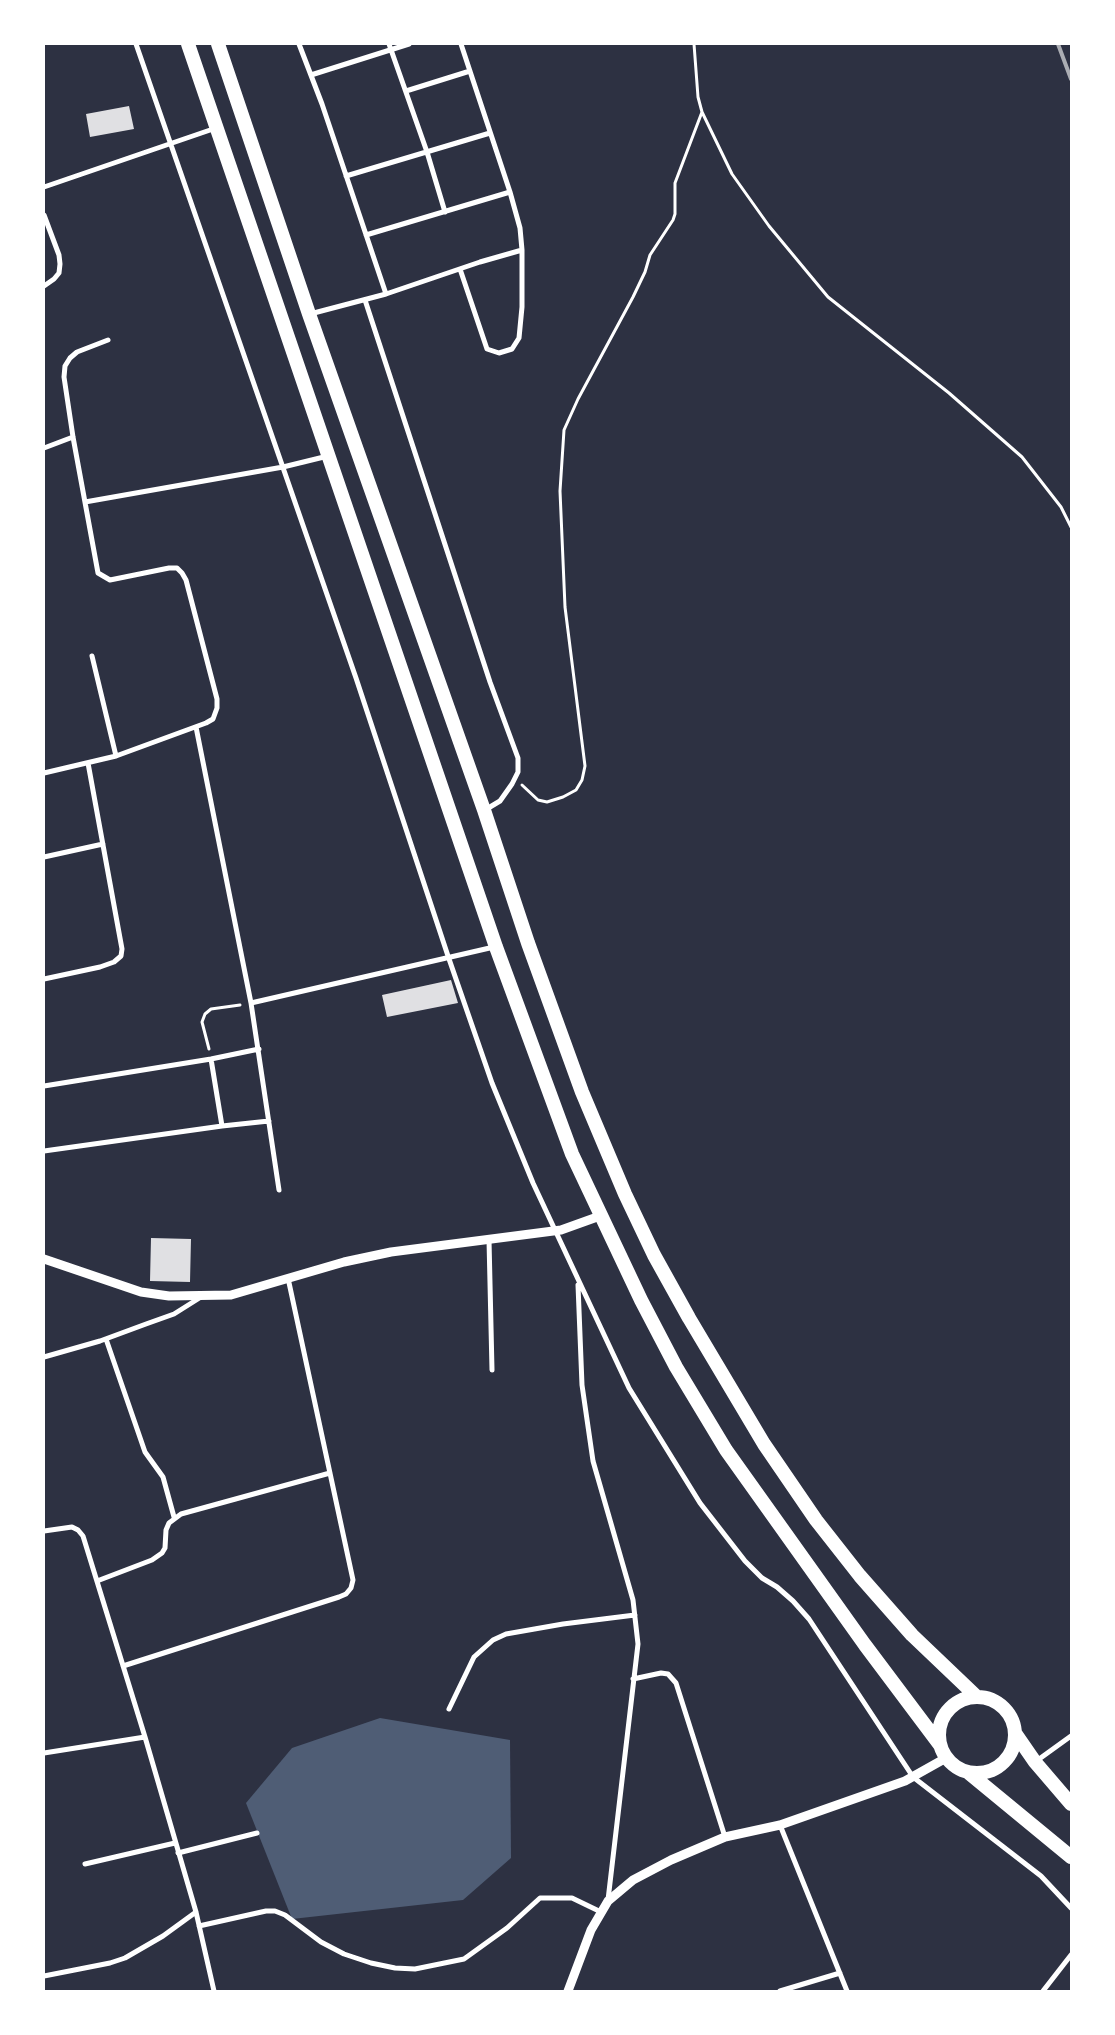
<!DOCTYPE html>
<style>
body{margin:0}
#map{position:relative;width:1115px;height:2035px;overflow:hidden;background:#2d3142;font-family:Overpass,sans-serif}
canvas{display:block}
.frame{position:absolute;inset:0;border:45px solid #fff;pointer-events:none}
</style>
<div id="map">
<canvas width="1115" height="2035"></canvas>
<div class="frame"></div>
</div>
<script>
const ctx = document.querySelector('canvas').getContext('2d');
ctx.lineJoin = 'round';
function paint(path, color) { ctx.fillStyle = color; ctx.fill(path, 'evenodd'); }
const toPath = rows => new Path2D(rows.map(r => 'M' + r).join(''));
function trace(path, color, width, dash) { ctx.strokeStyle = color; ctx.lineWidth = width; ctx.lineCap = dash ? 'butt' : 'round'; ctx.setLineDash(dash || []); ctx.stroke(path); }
paint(toPath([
 [380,1718,510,1740,511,1858,463,1900,292,1919,246,1803,292,1748]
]), '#4f5d75');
paint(toPath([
 [129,106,134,129,90,137,86,114],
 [451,980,458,1003,387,1017,382,995],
 [151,1238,191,1239,190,1282,150,1281]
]), '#e0e0e3');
trace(toPath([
 [694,44,698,97,702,112,732,174,769,226,828,297,949,393,1022,457,1061,507,1071,527],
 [522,785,538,800,547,802,563,797,576,790,582,780,585,766,565,607,560,491,564,430,578,399,633,297,645,272,650,255,673,220,675,214,675,183,702,112],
 [209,1049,202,1022,205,1014,211,1009,240,1005]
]), '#fff', 3);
trace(toPath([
 [136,44,356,678,448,956,492,1083,533,1183,629,1388,700,1503,745,1561,762,1578,777,1587,793,1601,809,1619,913,1777,1041,1876,1071,1908],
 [299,44,322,104,386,294],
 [389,44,427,152,445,212],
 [311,75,409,44],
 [406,91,470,71],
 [346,176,490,133],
 [44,187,216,128],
 [44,215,59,255,60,264,59,273,54,279,44,286],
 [366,235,510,192],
 [460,269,487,349,499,353,512,349,519,338,522,307,522,250,520,228,510,192,461,44],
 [365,300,490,682,518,758,518,772,512,784,500,801,485,810],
 [310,314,386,294,480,262,522,250],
 [44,448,73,437],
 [85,502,283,467,328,456],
 [92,656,116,756],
 [196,727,251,1003,279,1190],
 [44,773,116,756,206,723,213,719,217,708,217,699,186,580,182,573,177,568,169,568,110,580,98,573,73,437,64,377,65,366,70,358,77,352,108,340],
 [44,857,103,844],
 [44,979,100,967,114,962,121,956,122,949,88,763],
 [251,1003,494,947],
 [44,1086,211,1059,259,1049],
 [222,1126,269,1121],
 [44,1151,222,1126,211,1059],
 [489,1240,492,1370],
 [578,1285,582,1385,593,1461,633,1600,638,1644,608,1900],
 [106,1339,145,1452,163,1477,174,1517],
 [44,1357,100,1341,146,1324,174,1314,201,1297],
 [44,1531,72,1527,78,1530,83,1536,145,1737],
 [97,1581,152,1560,162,1553,165,1548,166,1530,169,1523,181,1514,330,1473],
 [123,1666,339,1597,346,1594,351,1588,353,1580,288,1278],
 [633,1679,661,1673,668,1674,676,1683,725,1837],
 [449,1709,474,1657,493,1640,506,1634,563,1624,635,1615],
 [44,1753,145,1737,196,1912,214,1991],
 [1035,1762,1071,1736],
 [780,1825,847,1991],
 [178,1853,257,1833],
 [85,1864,175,1843],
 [199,1926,266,1911,275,1911,285,1915,321,1942,344,1954,371,1963,395,1968,415,1969,464,1959,507,1928,540,1898,572,1898,601,1912],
 [44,1976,110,1963,125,1958,163,1936,196,1912],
 [780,1991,840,1973],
 [1043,1991,1071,1955]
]), '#fff', 5);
trace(toPath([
 [44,1259,141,1292,169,1296,231,1295,344,1262,391,1252,561,1230,600,1216],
 [568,1991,591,1930,608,1901,633,1880,671,1860,725,1837,780,1825,905,1781,946,1758]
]), '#fff', 9);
trace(toPath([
 [188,44,496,947,572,1154,641,1300,676,1367,726,1450,865,1645,940,1745],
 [218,44,309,314,484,810,528,943,582,1092,625,1194,654,1255,689,1318,764,1444,816,1520,860,1576,912,1635,977,1697],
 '939 1735a38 38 0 1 1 76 0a38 38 0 1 1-76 0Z',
 [1015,1733,1035,1762,1071,1804],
 [969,1773,1071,1857]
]), '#fff', 14);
trace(toPath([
 [1058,44,1071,79]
]), '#abadb3', 4);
</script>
